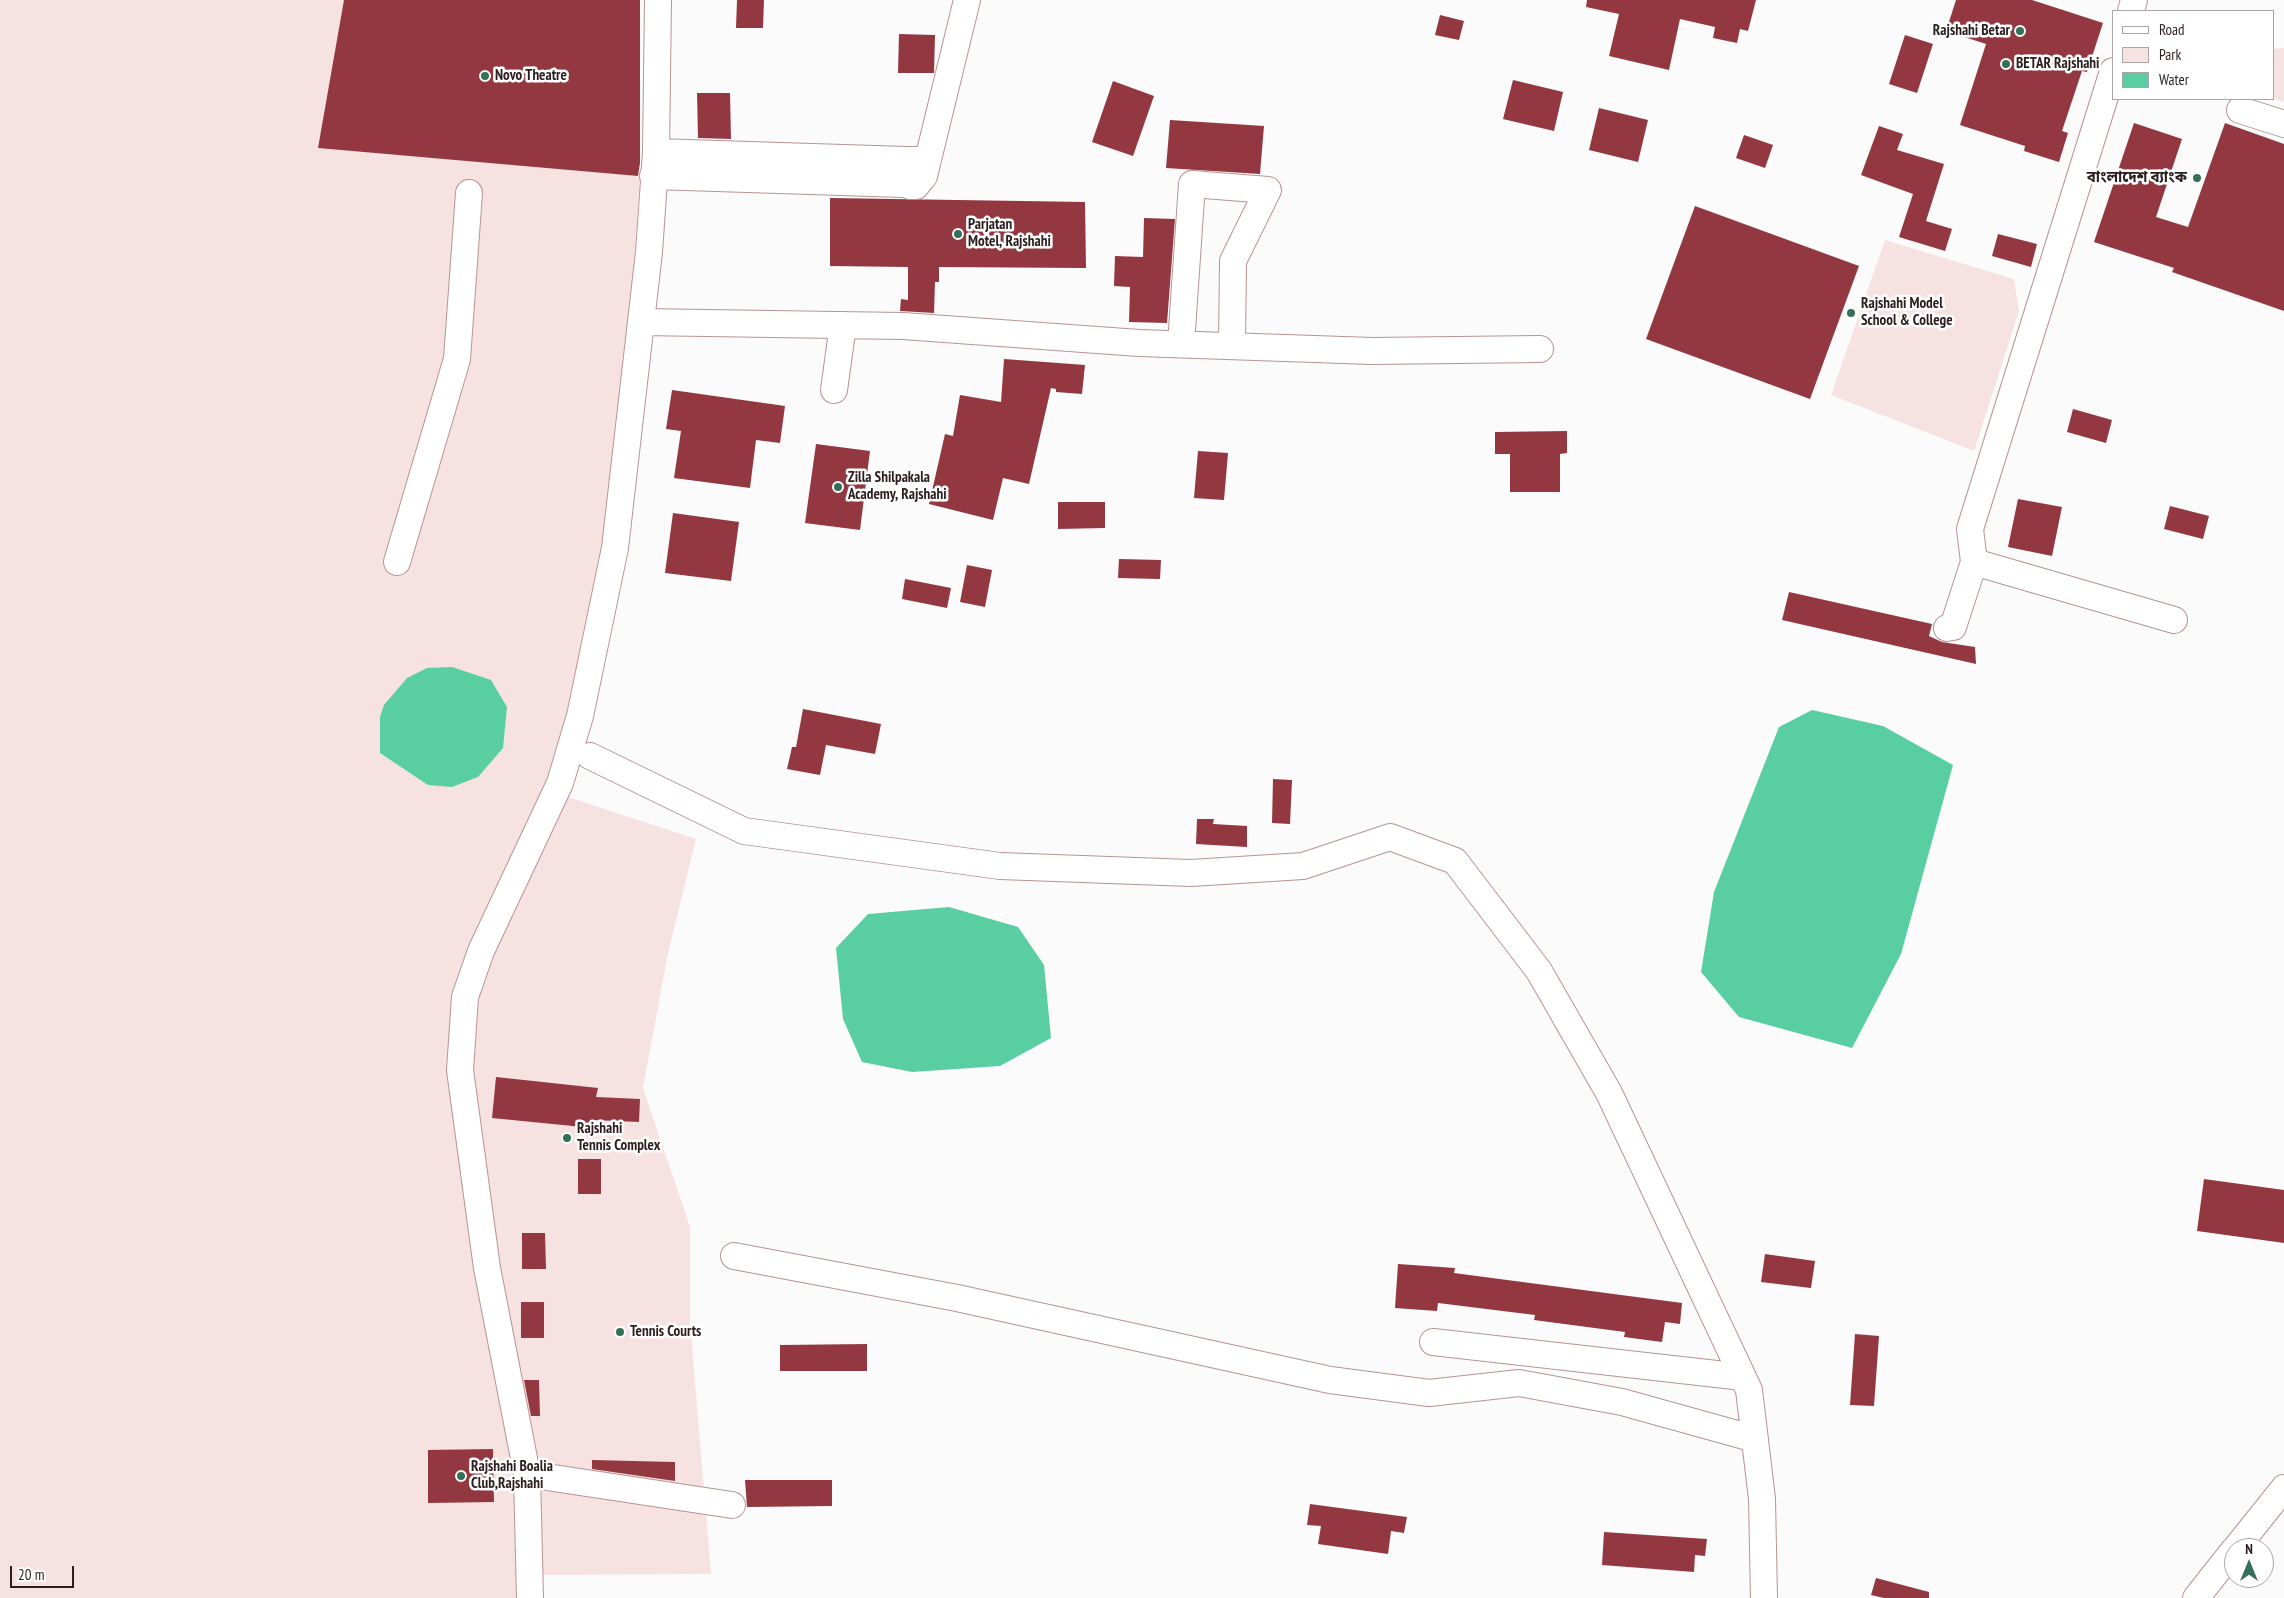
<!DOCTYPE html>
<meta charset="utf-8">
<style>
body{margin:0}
#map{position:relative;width:2284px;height:1598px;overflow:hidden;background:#fbfbfb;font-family:"PT Sans Narrow",sans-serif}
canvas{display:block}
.legend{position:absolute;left:2112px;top:10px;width:162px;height:90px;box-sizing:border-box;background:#fff;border:1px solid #aba5a5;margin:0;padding:6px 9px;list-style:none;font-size:15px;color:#2c1e1e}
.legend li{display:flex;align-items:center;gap:10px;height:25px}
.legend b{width:25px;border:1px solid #aba5a5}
.north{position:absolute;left:2224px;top:1538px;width:50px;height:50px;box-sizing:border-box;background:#fff;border:1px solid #aba5a5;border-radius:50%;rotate:0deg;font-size:14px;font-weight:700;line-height:20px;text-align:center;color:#2c1e1e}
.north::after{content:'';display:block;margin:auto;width:18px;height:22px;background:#346f58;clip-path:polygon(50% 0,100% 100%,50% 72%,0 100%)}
.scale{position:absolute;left:10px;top:1566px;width:64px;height:22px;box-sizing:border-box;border:2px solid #2c1e1e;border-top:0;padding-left:6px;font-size:15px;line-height:18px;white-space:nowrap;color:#2c1e1e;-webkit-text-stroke:4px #fff;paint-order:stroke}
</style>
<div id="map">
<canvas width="2284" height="1598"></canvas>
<ul class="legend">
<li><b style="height:6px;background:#fff"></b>Road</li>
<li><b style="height:14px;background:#f7e2e2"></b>Park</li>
<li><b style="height:14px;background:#5acea3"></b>Water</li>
</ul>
<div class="north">N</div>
<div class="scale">20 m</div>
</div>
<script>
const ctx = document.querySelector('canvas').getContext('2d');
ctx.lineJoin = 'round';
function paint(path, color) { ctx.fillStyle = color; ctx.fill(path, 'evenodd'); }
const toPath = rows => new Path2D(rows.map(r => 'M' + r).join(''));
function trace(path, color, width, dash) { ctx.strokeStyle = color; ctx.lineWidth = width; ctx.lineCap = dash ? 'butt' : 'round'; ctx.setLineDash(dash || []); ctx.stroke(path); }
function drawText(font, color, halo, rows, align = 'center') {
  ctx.font = font + ' "PT Sans Narrow","Noto Sans Bengali",sans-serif'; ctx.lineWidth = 5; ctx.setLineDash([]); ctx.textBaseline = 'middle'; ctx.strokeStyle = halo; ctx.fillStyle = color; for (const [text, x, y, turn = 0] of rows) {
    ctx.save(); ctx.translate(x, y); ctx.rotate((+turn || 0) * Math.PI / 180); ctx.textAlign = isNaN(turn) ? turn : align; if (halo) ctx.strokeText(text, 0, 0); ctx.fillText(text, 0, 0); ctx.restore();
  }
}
paint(toPath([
 [0,0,345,0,318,148,640,176,627,369,588,642,568,738,457,995,520,1477,524,1598,0,1598],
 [2284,48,2284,102,2273,98,2273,49],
 [1885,240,2014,279,2019,311,1974,451,1831,395],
 [559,794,696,839,668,953,643,1088,690,1227,690,1322,711,1574,536,1575,481,1187,468,1000]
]), '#f7e2e2');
paint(toPath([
 [452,667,491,680,507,707,503,748,478,777,452,787,428,785,380,753,380,717,384,705,407,678,427,668],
 [1812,710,1883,726,1953,765,1901,954,1852,1048,1739,1017,1701,972,1714,892,1779,727],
 [949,907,1018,927,1044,965,1051,1038,1000,1066,912,1072,862,1062,843,1019,836,948,868,914]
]), '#5acea3');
paint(toPath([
 [344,0,640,0,640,163,638,176,318,148],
 [737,0,764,0,763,28,736,28],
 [1587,0,1756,0,1748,31,1740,29,1737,43,1713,38,1715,27,1680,19,1669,70,1609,56,1619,14,1586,7],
 [1956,0,2032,0,2103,23,2087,72,2082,71,2062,131,2068,133,2059,162,2024,151,2025,146,1960,125,1986,44,1946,31],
 [1440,15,1464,21,1459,40,1435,35],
 [899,34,935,35,934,73,898,73],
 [1905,35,1933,44,1917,93,1889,84],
 [1513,80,1563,92,1554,131,1503,119],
 [1113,81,1154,96,1133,156,1092,142],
 [697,93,730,93,731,139,698,138],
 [1599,108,1648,120,1638,162,1589,150],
 [1170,120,1264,126,1260,174,1166,168],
 [2134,123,2182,139,2156,217,2188,227,2225,123,2284,144,2284,311,2172,272,2174,268,2094,242],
 [1879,126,1903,134,1897,150,1944,164,1926,221,1952,229,1945,251,1899,237,1913,194,1861,175],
 [1744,135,1773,145,1765,168,1736,158],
 [830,198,1085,202,1086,268,939,267,939,282,935,282,934,313,900,311,901,299,908,300,908,267,830,266],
 [1695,206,1859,266,1810,399,1646,339],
 [1144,218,1175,219,1167,323,1129,322,1130,287,1114,286,1115,256,1143,257],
 [1998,234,2037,244,2031,267,1992,256],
 [1004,359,1085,365,1082,394,1056,392,1056,389,1051,388,1029,484,1003,478,993,520,929,504,945,434,953,436,960,395,1001,402],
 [672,390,785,406,780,443,756,440,750,488,674,478,681,431,666,429],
 [2073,409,2112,420,2106,443,2067,432],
 [1567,431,1567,453,1560,454,1560,492,1510,492,1510,454,1495,454,1495,432],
 [816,444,870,451,860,530,805,523],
 [1198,451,1228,453,1224,500,1194,498],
 [2018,499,2062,507,2052,556,2008,547],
 [1058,502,1105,502,1105,528,1058,529],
 [2170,506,2209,516,2203,539,2164,529],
 [673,513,739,522,731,581,665,573],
 [1119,559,1161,560,1160,579,1118,578],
 [967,565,992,570,985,607,960,602],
 [905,579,951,588,947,608,902,599],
 [1789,592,1932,624,1929,636,1942,642,1975,647,1976,664,1782,620],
 [803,709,881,724,875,754,826,745,820,775,787,769,792,747,796,747],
 [1273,779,1292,780,1290,824,1272,823],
 [1197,819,1214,819,1213,824,1247,826,1247,847,1196,844],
 [496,1077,598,1088,596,1097,640,1099,639,1122,594,1120,593,1128,492,1118],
 [578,1159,601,1159,601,1194,578,1194],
 [2204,1179,2284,1190,2284,1243,2197,1231],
 [522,1233,545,1233,546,1269,522,1269],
 [1765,1254,1815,1261,1811,1288,1761,1282],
 [1398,1264,1455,1268,1454,1273,1682,1303,1680,1324,1665,1322,1662,1342,1624,1337,1625,1332,1534,1320,1535,1315,1438,1303,1437,1311,1395,1308],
 [521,1302,544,1302,544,1338,521,1338],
 [1855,1334,1879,1336,1874,1406,1850,1405],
 [867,1344,867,1371,780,1371,780,1345],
 [524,1380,539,1380,540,1416,531,1416],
 [493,1449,494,1502,428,1503,428,1450],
 [592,1460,675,1462,675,1481,592,1469],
 [745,1480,832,1480,832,1506,747,1507],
 [1310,1504,1407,1517,1404,1533,1391,1531,1388,1554,1318,1544,1321,1526,1307,1525],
 [1604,1532,1707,1539,1705,1556,1695,1555,1694,1572,1602,1565],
 [1876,1578,1929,1592,1929,1598,1884,1598,1871,1595]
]), '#933740');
const minor = toPath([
 [2131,11,2134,0],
 [2113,71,1970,529,1974,562,2174,620],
 [2240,110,2284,124],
 [656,152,906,160],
 [653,176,904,184],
 [924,176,925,170,918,160,906,160,898,169,900,180,910,186,916,186,924,176,967,0],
 [641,322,903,326,1139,343,1372,351,1540,349],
 [1181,344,1192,184,1268,190,1233,261,1232,346],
 [834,390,843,325],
 [397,562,457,359,469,193],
 [1947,628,1953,627,1974,562],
 [590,756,744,831,1000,866,1191,873,1303,866,1390,837,1455,861,1539,971,1609,1093,1749,1390,1762,1499,1764,1598],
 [734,1256,957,1298,1330,1380,1429,1393,1519,1383,1622,1402,1755,1439],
 [1433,1342,1743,1377],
 [527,1474,732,1505],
 [2236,1548,2284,1488],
 [530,1598,527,1474,487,1268,460,1070,465,997,481,951,560,783,580,716,615,548,649,252,656,152,658,0],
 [2196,1598,2234,1550]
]);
trace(minor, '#b89393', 28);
trace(minor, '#fff', 26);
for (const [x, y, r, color] of [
 [2020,31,5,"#346f58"],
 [2006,64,5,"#346f58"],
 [485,76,5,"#346f58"],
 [2197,178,5,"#346f58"],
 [958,234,5,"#346f58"],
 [1851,313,5,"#346f58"],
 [838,487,5,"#346f58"],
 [567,1138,5,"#346f58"],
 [620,1332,5,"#346f58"],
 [461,1476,5,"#346f58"]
]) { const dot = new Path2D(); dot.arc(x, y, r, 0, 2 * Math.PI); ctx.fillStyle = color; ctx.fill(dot); trace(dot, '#fff', 2); }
drawText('bold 15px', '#2c1e1e', '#fff', [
 ["Rajshahi Betar",2010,31,"right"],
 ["BETAR Rajshahi",2016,64],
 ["Novo Theatre",495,76],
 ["বাংলাদেশ ব্যাংক",2187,178,"right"],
 ["Parjatan",968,225],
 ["Motel, Rajshahi",968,242],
 ["Rajshahi Model",1861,304],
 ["School & College",1861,321],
 ["Zilla Shilpakala",848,478],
 ["Academy, Rajshahi",848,495],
 ["Rajshahi",577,1129],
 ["Tennis Complex",577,1146],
 ["Tennis Courts",630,1332],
 ["Rajshahi Boalia",471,1467],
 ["Club,Rajshahi",471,1484]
], 'left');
</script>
